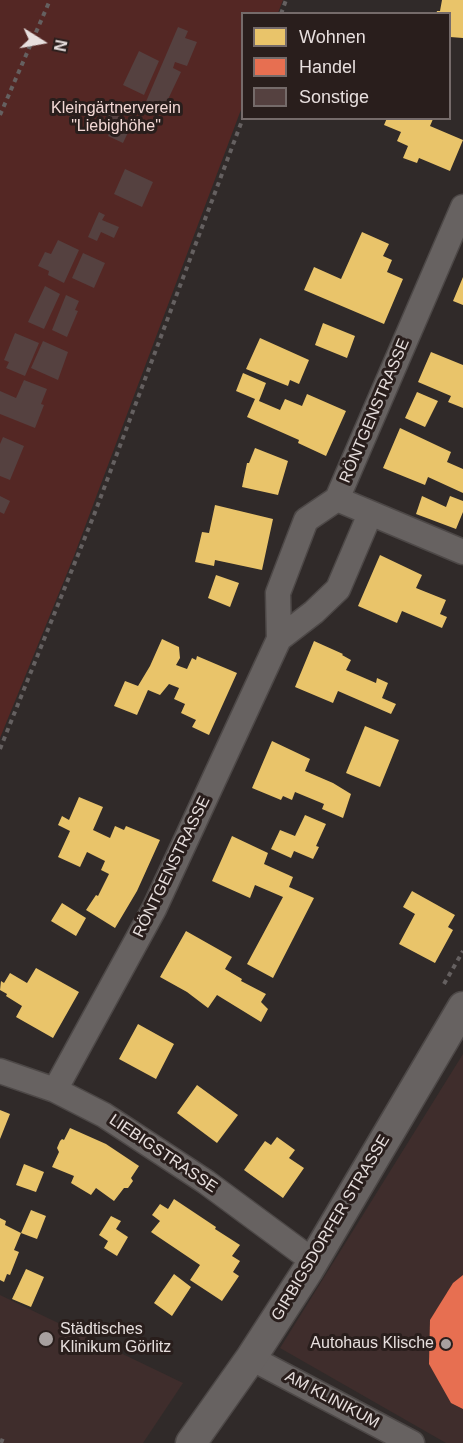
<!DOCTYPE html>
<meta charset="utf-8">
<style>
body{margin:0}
#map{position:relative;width:463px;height:1443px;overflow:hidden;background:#302a29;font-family:Helvetica,sans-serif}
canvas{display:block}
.legend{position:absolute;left:241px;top:12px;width:210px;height:108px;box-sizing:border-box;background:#291e1c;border:2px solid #756b6a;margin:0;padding:8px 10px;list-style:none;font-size:18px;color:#e7dfde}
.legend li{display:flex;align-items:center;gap:12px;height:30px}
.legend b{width:30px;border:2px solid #756b6a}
.north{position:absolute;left:12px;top:12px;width:60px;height:60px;-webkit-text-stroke:4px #291e1c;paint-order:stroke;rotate:101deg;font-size:16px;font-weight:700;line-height:24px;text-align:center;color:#e7dfde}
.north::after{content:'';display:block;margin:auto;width:21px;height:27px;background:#e7dfde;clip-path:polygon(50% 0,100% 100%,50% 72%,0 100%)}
</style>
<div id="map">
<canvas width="463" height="1443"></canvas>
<ul class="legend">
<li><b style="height:16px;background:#e9c46a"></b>Wohnen</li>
<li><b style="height:16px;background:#e76f51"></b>Handel</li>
<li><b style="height:16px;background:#554140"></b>Sonstige</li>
</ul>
<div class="north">N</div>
</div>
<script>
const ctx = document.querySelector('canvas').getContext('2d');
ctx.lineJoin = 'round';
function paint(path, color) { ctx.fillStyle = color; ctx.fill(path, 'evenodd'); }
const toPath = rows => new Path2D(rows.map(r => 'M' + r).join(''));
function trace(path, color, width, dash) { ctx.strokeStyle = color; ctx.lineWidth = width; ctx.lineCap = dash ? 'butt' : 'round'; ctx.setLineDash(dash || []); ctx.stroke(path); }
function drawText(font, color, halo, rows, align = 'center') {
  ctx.font = font + ' Helvetica,sans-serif'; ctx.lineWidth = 6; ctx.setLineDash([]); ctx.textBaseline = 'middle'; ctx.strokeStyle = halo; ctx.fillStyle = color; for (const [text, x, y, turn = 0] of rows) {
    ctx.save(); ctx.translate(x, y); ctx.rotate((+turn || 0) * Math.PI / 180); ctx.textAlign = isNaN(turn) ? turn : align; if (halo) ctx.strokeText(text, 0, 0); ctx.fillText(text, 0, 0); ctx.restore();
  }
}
paint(toPath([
 [463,1054,463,1443,446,1443,280,1348],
 [0,1295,183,1383,143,1443,0,1443]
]), '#3f2d2c');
paint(toPath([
 [0,0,283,0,278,13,243,14,242,107,74,556,0,738]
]), '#542724');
paint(toPath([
 [442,0,463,0,463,38,450,37,450,14,436,14,437,11,440,11],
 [387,118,431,118,433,119,430,126,463,140,450,171,419,158,417,163,403,158,408,146,397,141,401,132,384,125],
 [362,232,389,244,383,256,392,260,387,272,403,279,384,324,304,290,314,267,341,279],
 [463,277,463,305,453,301],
 [323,323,355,336,347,358,315,345],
 [260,338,309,360,299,384,290,380,288,386,246,369],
 [431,352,463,365,463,408,448,402,451,396,418,382],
 [243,373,266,383,259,401,280,410,285,399,302,406,307,394,346,411,326,456,298,443,299,440,247,417,255,399,236,391],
 [417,392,438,401,425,427,405,418],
 [400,428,451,452,447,462,463,469,463,493,428,477,425,485,383,468],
 [255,448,288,461,278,495,242,487,247,463,249,463],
 [422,496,446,507,450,496,463,501,463,512,456,529,416,514],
 [215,505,273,519,262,570,215,560,214,566,195,562,202,532,209,533],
 [380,555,422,575,416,588,446,600,440,614,447,617,442,628,402,611,397,623,358,606],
 [216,575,239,583,230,607,208,598],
 [162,639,179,647,180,658,176,665,187,669,192,658,196,660,197,656,237,673,209,735,192,727,196,720,181,713,185,704,174,699,179,688,169,684,160,695,148,690,137,715,114,706,125,681,138,686,150,666],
 [314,641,343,654,342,655,351,660,346,670,376,683,377,678,388,683,382,698,396,704,391,714,338,691,333,703,295,687],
 [365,726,399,740,380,787,346,773],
 [272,741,310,759,305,771,333,783,351,794,343,818,322,809,324,804,295,792,292,800,283,796,281,800,252,788],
 [79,797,103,807,93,830,110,838,115,826,124,830,126,826,160,840,137,891,115,928,86,910,96,895,98,896,109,874,101,870,105,861,87,852,80,867,58,857,70,831,58,825,62,816,69,820],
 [305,815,326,824,316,846,319,847,313,859,294,851,291,858,271,849,280,830,295,836],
 [232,836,268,853,264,864,293,877,289,887,314,898,273,978,247,964,283,897,255,885,250,898,212,881],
 [412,891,455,915,448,927,453,930,435,963,399,944,415,914,403,907],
 [62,903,86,918,76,936,51,921],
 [186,931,232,957,225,969,242,979,241,981,266,994,261,1002,268,1009,261,1022,217,995,208,1008,187,992,160,977],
 [36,968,79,992,53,1038,16,1017,22,1006,6,996,7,994,0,990,1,981,4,983,10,973,27,983],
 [138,1024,174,1044,156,1079,119,1059],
 [197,1085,238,1115,217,1143,177,1113],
 [0,1110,10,1114,0,1139],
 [70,1128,106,1144,139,1166,131,1178,133,1181,128,1188,124,1188,114,1201,96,1188,91,1195,71,1183,74,1176,52,1167,59,1152,57,1148,60,1141,62,1139,64,1140],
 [277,1137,295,1150,289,1158,304,1168,283,1198,244,1170,265,1141,271,1145],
 [24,1164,44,1172,36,1192,16,1185],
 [174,1199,216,1227,215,1229,240,1245,232,1256,240,1261,233,1272,239,1276,222,1301,190,1280,200,1265,151,1232,160,1221,152,1215,160,1204,168,1209],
 [31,1210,46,1216,37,1239,21,1233,14,1250,19,1252,10,1275,7,1274,4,1282,0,1280,0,1218,6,1221,5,1225,21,1233],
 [111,1216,121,1221,116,1229,128,1237,117,1256,104,1248,108,1241,99,1235],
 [26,1269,44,1277,31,1307,12,1299],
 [174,1274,191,1287,172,1316,154,1303]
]), '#e9c46a');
paint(toPath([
 [463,1275,463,1409,451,1403,429,1364,430,1320,453,1283]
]), '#e76f51');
paint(toPath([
 [178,27,188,31,185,38,197,42,187,66,175,62,173,68,181,72,162,112,145,104],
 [139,51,159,61,144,95,123,85],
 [109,112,133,122,123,143,108,136,112,127,104,123],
 [125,169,153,182,142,207,114,194],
 [99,212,105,215,102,220,119,227,114,238,101,232,97,241,88,237],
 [58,240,79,250,64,283,48,275,49,271,38,266,45,252,51,254],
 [83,253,105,263,94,288,72,278],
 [45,286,60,294,44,329,28,322],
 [66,295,79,301,75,310,78,311,67,337,52,330],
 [15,333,39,343,25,376,6,368,9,362,4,360],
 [43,341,68,352,58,380,31,368],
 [24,380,47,389,41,404,44,405,35,428,0,414,0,391,16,398],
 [3,437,24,446,10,480,0,476,0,444],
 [0,496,10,501,4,514,0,512]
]), '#554140');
const minor = toPath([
 [337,499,463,552],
 [279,639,314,612,338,589,370,514],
 [0,1071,55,1090,104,1115,206,1182,313,1261],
 [55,1090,154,909,279,639,278,593,306,520,337,499,463,207],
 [251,1358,412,1443]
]);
const tertiary = toPath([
 [191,1443,251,1358,308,1270,463,1007]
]);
trace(minor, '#4d4847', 27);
trace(tertiary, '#4d4847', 33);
trace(toPath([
 [281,14,286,0],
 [0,115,50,0],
 [0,749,94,515,243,118],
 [444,984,463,951],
 [1,1443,3,1438]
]), '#656060', 4, [4.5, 4.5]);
trace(minor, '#676261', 24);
trace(tertiary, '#676261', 30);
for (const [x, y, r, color] of [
 [46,1339,8,"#a7a09f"],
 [446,1344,6,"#a7a09f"]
]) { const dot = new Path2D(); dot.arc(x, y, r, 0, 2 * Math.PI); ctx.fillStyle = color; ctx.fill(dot); trace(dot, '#291e1c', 2); }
drawText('16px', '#f3d8d5', '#291e1c', [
 ["Kleingärtnerverein",116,109],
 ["\"Liebighöhe\"",116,127]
]);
drawText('16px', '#e7dfde', '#291e1c', [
 ["RÖNTGENSTRASSE",375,411,-67],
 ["RÖNTGENSTRASSE",172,867,-64],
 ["LIEBIGSTRASSE",163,1154,34],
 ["GIRBIGSDORFER STRASSE",331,1228,-59],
 ["AM KLINIKUM",332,1400,28]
]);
drawText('16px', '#e7dfde', '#291e1c', [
 ["Städtisches",60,1330],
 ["Klinikum Görlitz",60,1348],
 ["Autohaus Klische",434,1344,"right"]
], 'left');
</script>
